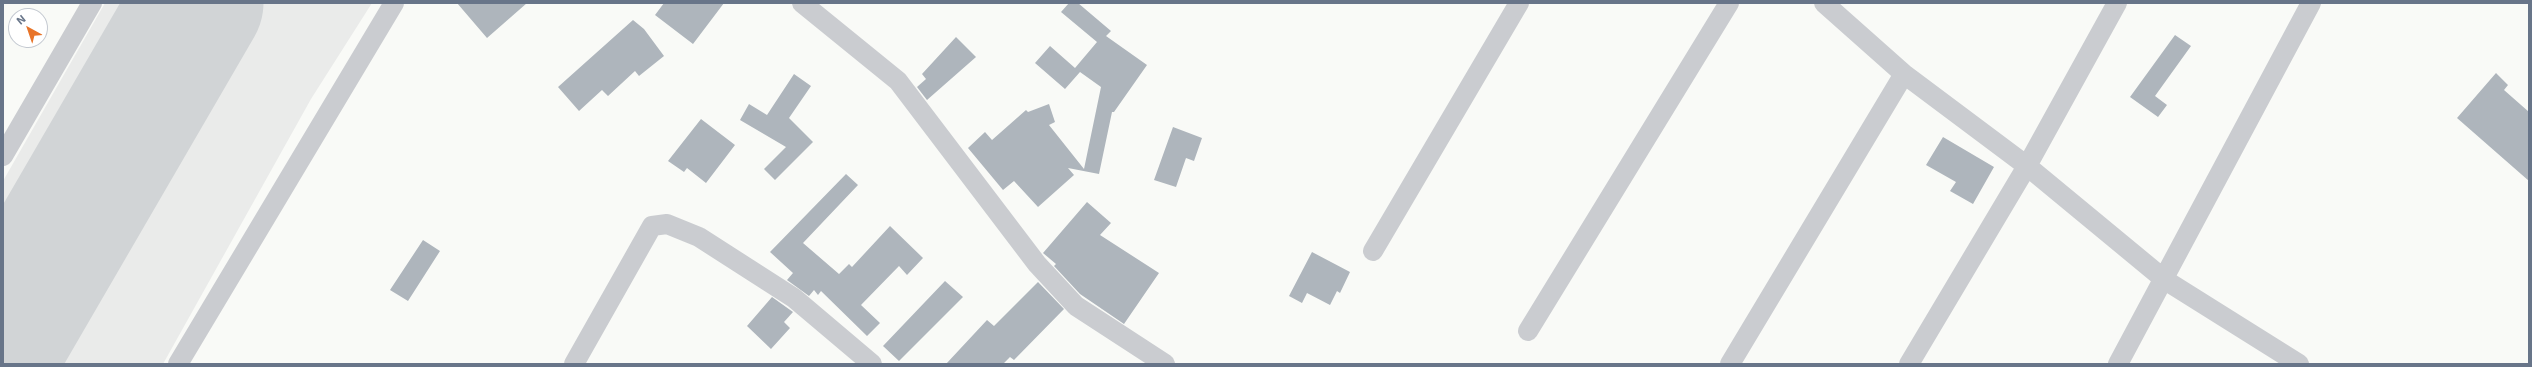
<!DOCTYPE html>
<style>
body{margin:0}
#map{position:relative;width:2532px;height:367px;overflow:hidden;background:#f9faf7;font-family:"Exo 2",sans-serif}
canvas{display:block}
.frame{position:absolute;inset:0;border:4px solid #687589;pointer-events:none}
.north{position:absolute;left:8px;top:8px;width:40px;height:40px;box-sizing:border-box;background:#fff;border:1px solid #c3c8d0;border-radius:50%;rotate:320deg;font-size:11px;font-weight:700;line-height:16px;text-align:center;color:#687589}
.north::after{content:'';display:block;margin:auto;width:14px;height:18px;background:#e87429;clip-path:polygon(50% 0,100% 100%,50% 72%,0 100%)}
</style>
<div id="map">
<canvas width="2532" height="367"></canvas>
<div class="frame"></div>
<div class="north">N</div>
</div>
<script>
const ctx = document.querySelector('canvas').getContext('2d');
ctx.lineJoin = 'round';
function paint(path, color) { ctx.fillStyle = color; ctx.fill(path, 'evenodd'); }
const toPath = rows => new Path2D(rows.map(r => 'M' + r).join(''));
function trace(path, color, width, dash) { ctx.strokeStyle = color; ctx.lineWidth = width; ctx.lineCap = dash ? 'butt' : 'round'; ctx.setLineDash(dash || []); ctx.stroke(path); }
paint(toPath([
 [105,3,372,3,311,99,163,364,3,364,3,181]
]), '#eaebea');
trace(toPath([
 [3,337,197,3]
]), '#d1d4d6', 133);
paint(toPath([
 [457,3,527,3,487,38],
 [664,3,724,3,693,44,655,15],
 [1069,3,1078,3,1111,31,1106,36,1147,65,1114,112,1112,112,1099,174,1068,168,1074,175,1038,207,1014,181,1003,190,968,148,985,132,992,140,1026,110,1028,112,1049,104,1055,122,1049,125,1084,169,1101,87,1080,72,1065,89,1035,63,1050,46,1075,68,1097,42,1061,12],
 [633,20,644,29,664,56,639,76,635,71,608,96,602,90,579,111,558,87],
 [2175,35,2191,46,2155,96,2167,105,2158,117,2130,97],
 [956,37,976,57,927,100,917,87,926,79,922,74],
 [2496,73,2508,85,2504,90,2529,112,2529,181,2457,118],
 [794,74,811,86,789,118,813,142,775,180,764,169,786,147,740,120,749,104,767,115],
 [701,119,735,145,706,183,687,168,684,172,668,161],
 [1173,127,1202,138,1194,161,1186,158,1176,187,1154,180],
 [1943,137,1994,167,1973,204,1950,191,1956,182,1926,165],
 [846,174,858,185,803,243,839,274,849,264,852,267,890,226,923,258,907,275,899,266,861,305,880,323,867,336,821,291,818,295,814,290,809,296,787,280,793,273,770,252],
 [1087,202,1111,223,1100,235,1159,273,1124,324,1080,294,1054,266,1056,264,1043,253],
 [423,240,440,251,408,301,390,290],
 [1312,252,1350,272,1340,293,1337,291,1330,305,1307,293,1302,303,1289,296],
 [945,281,963,297,899,361,883,346],
 [1038,282,1064,309,1014,360,1010,357,1003,364,946,364,987,320,994,326],
 [772,297,793,312,784,322,790,328,771,349,747,326]
]), '#aeb5bc');
trace(toPath([
 [802,3,898,81,1037,264,1076,306,1165,364],
 [1824,3,1904,74,2027,166,2165,280,2299,364],
 [3,156,92,3],
 [1373,251,1519,3],
 [1528,331,1729,3],
 [178,364,394,3],
 [574,364,652,226,667,224,699,237,794,298,872,364],
 [1730,364,1904,74],
 [1909,364,2027,166,2117,3],
 [2118,364,2311,3]
]), '#caccd0', 20);
</script>
